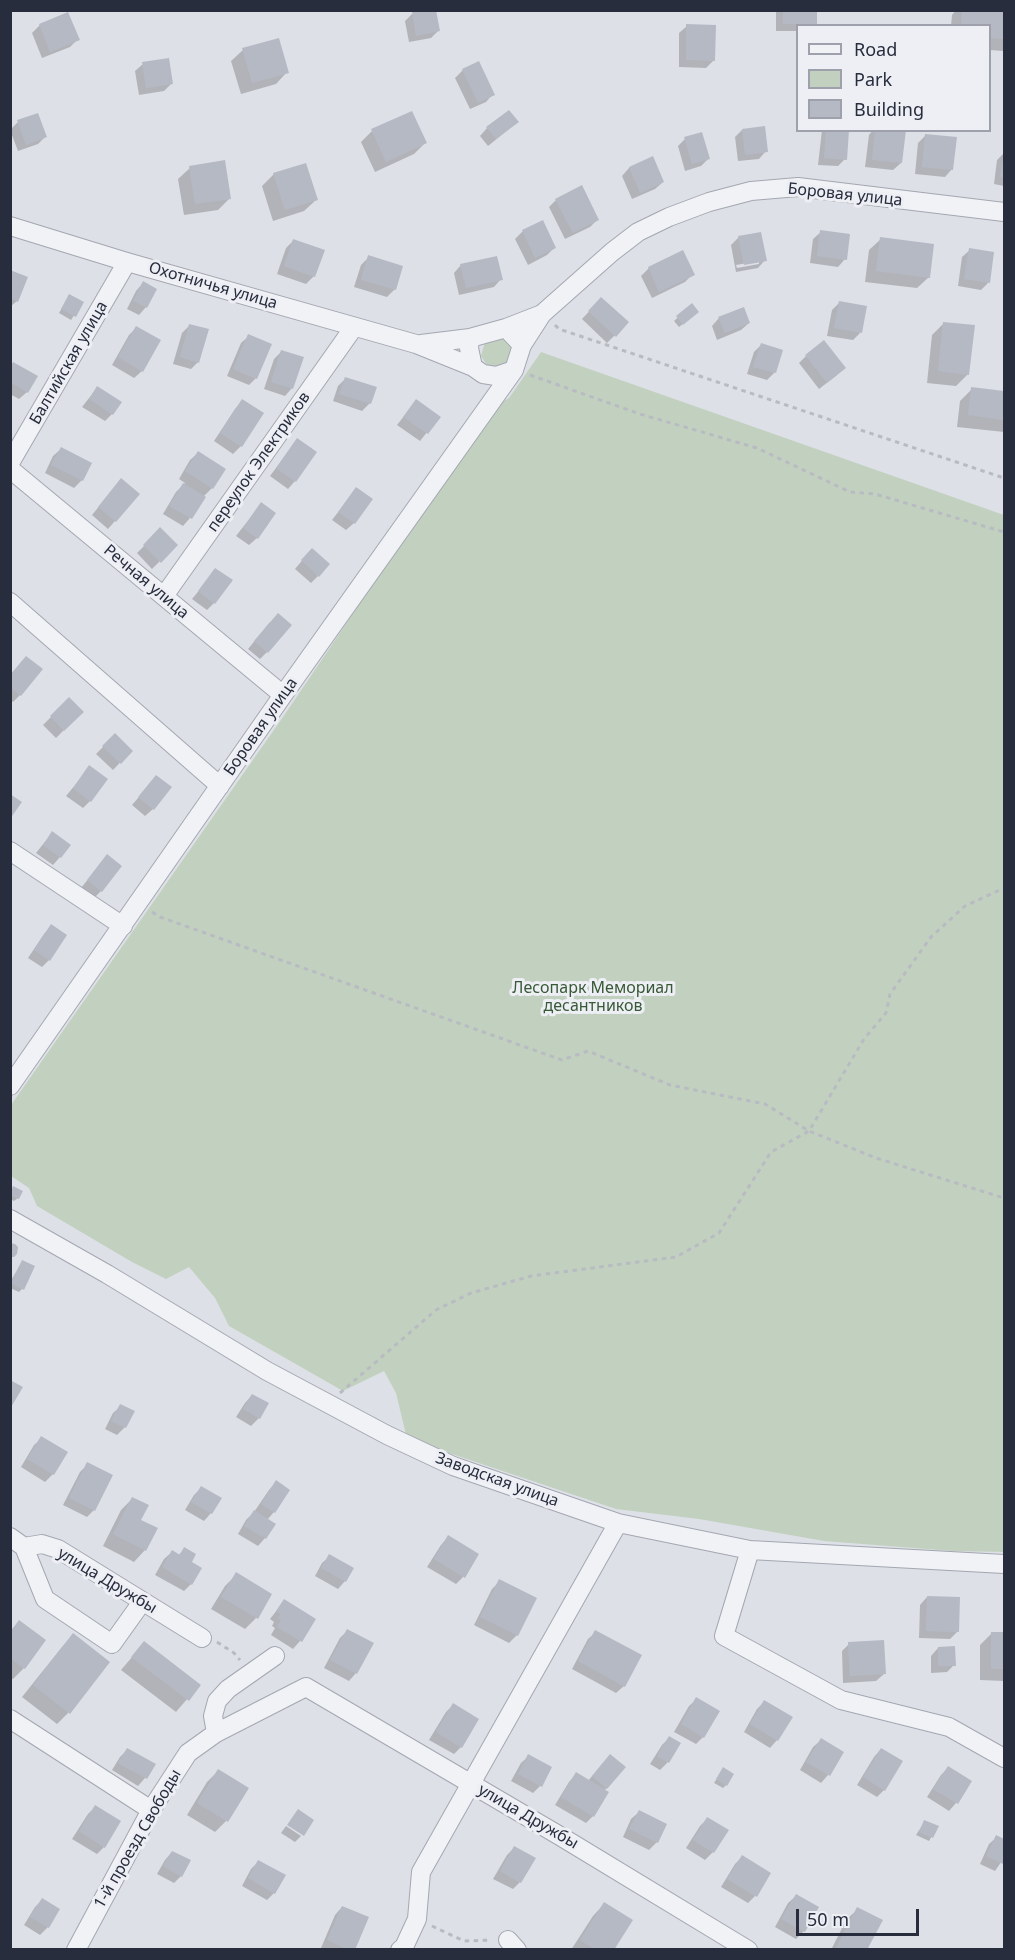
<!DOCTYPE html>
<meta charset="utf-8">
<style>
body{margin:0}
#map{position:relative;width:1015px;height:1960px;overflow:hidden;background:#dee0e7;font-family:"Noto Sans",sans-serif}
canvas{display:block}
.frame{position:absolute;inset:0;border:12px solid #282d3d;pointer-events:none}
.legend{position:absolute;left:796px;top:24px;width:195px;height:108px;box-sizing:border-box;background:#edeff5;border:2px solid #9ea1ab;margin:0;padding:8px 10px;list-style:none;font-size:18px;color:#282d3d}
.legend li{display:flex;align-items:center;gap:12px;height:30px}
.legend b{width:30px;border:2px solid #9ea1ab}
.scale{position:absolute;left:796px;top:1909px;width:123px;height:27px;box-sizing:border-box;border:3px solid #282d3d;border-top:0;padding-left:8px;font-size:18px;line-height:21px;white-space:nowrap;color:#282d3d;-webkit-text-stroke:4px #edeff5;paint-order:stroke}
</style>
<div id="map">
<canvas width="1015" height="1960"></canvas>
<div class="frame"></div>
<ul class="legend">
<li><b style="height:8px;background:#f0f2f6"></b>Road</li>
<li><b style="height:16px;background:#c2d1bf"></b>Park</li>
<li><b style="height:16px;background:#b5b9c4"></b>Building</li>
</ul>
<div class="scale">50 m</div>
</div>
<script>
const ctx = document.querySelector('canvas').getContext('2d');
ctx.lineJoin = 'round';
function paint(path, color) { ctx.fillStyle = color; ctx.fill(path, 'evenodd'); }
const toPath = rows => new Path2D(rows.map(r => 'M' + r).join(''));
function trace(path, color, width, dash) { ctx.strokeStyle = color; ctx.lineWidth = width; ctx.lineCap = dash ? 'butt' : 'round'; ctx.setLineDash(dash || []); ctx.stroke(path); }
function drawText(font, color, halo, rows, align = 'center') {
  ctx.font = font + ' "Noto Sans",sans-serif'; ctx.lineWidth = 6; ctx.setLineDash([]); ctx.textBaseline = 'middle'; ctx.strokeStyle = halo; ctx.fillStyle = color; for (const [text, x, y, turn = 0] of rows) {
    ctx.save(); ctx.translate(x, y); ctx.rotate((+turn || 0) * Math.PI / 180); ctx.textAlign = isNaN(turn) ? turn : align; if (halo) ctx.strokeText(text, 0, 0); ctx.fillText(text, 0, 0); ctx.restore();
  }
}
paint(toPath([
 [496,335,514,342,511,364,494,369,487,365,481,356,485,342],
 [541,352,1004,515,1004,1552,952,1551,824,1541,699,1519,616,1509,407,1439,396,1393,384,1371,343,1391,229,1326,215,1298,189,1267,166,1279,132,1262,37,1206,29,1188,11,1176,11,1105,283,717,492,408,509,398]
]), '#c2d1bf');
paint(toPath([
 [776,10,815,10,815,23,813,26,798,26,798,31,776,31],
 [956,10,1004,10,1004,50,1003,51,990,50,990,26,951,26,952,15],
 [67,14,78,39,70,47,42,58,32,33,40,25],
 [412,14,438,31,431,38,409,42,405,21],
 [687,26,714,60,706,68,679,67,679,33],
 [243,50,287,72,276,84,241,94,231,61],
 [143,64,171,84,164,91,139,95,135,71],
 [463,70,493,94,486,102,470,109,455,78],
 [18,122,45,137,38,144,18,151,10,130],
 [487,128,509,129,488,146,480,136],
 [742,130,766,151,759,159,738,161,735,137],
 [822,130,848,130,845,159,838,166,818,165],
 [873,130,904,131,901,163,893,170,865,167,869,135],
 [372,131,425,143,414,154,375,172,361,142],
 [926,135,952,169,945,177,915,174,918,143],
 [685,139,708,159,701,166,685,171,678,146],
 [1004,153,1004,186,994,184,997,160],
 [652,158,663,182,655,189,632,199,622,176,629,168],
 [190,168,230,198,218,210,184,215,178,179],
 [274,174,316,200,304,211,273,221,262,186],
 [556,200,597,220,590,227,565,239,549,207],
 [542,222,554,248,547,255,528,265,515,239,523,231],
 [821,232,845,259,838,267,810,263,813,239],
 [739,237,765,260,758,268,736,272,731,245],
 [759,261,759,264,737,268,736,265],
 [881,239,929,277,917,288,865,282,869,250],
 [293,241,314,276,306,284,277,274,286,248],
 [970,250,988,283,981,290,958,286,962,257],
 [369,257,395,289,387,297,354,287,361,265],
 [461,265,501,279,494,287,459,295,454,273],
 [649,268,693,274,685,282,652,298,641,276],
 [10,272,17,301,10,307],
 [143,283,146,307,139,315,127,309,136,291],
 [69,296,82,303,71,320,59,313],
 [601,299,615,335,607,343,582,319],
 [839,303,860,333,853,340,827,336,832,310],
 [692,305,694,315,679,327,674,321],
 [719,318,749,323,741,330,717,340,712,326],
 [944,323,968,374,956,386,927,383,932,335],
 [190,325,198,362,191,369,173,364,182,333],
 [137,327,142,371,134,378,112,365,129,335],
 [249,336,256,378,249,385,227,376,241,343],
 [761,345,781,351,774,373,767,380,747,374,754,352],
 [282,351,292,388,285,396,264,389,274,359],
 [806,356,837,375,819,389,799,363],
 [10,367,27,392,19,399,10,394],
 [345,379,370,403,362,411,333,401,338,386],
 [97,388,112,414,105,421,82,407],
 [972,389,1004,393,1004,432,957,427,960,401],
 [242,401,262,414,241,446,233,454,214,441,235,409],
 [416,401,439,417,420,441,397,425],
 [297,440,295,481,288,489,270,476],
 [61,449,82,480,74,488,45,473,53,456],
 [198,453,212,488,203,497,190,518,183,526,163,514,176,492,185,483,179,479,190,460],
 [114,488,115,521,108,529,92,515],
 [356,489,354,523,346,530,332,520],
 [261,504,257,538,249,545,236,536],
 [160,530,176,545,152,569,137,553],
 [305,557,318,576,311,583,295,569],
 [216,570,214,603,207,610,192,599],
 [270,622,267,652,260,659,248,649],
 [10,675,20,695,13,702,10,700],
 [69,699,82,712,56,738,43,725],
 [115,735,131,751,113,770,96,754],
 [90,767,90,801,83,808,66,796],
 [156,777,153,809,145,816,132,805],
 [52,833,60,857,53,865,36,853],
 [107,856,101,891,94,898,81,888],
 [51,926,49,960,42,967,28,958,44,934],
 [14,1188,18,1198,14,1201,10,1199,10,1191],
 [22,1262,22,1289,19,1292,10,1288,10,1282],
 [252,1395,259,1418,251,1426,236,1417,245,1403],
 [121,1406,125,1427,117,1435,105,1429,113,1413],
 [42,1438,66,1452,53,1474,45,1482,21,1467,34,1445],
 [88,1464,94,1510,87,1517,63,1505,80,1472],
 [276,1482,288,1490,274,1512,267,1520,265,1538,258,1546,238,1534,246,1520,254,1512,269,1490],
 [201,1488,211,1513,204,1521,185,1510,194,1495],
 [132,1499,139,1520,145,1550,134,1562,103,1546,121,1510],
 [448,1537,463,1577,456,1584,427,1567,441,1545],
 [184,1549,190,1563,191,1584,184,1591,155,1575,164,1559,172,1552,178,1556],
 [330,1556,345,1581,338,1589,315,1576,322,1563],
 [237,1574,256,1618,245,1629,211,1609,225,1586],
 [500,1581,517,1635,509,1643,474,1625,492,1589],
 [927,1597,957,1632,950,1639,919,1638,920,1605],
 [284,1601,314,1620,300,1641,293,1649,271,1635,275,1628,272,1626,274,1622,270,1619],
 [19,1622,24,1668,13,1679,10,1678,10,1631],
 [347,1631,356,1673,349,1681,324,1668,340,1638],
 [596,1632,624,1686,616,1693,572,1669,588,1639],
 [992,1633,1004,1633,1004,1681,980,1680,980,1645],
 [73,1635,68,1713,57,1724,22,1697,62,1647],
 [144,1643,199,1685,176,1712,121,1670],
 [849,1644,884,1674,876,1681,843,1683,842,1651],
 [938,1648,954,1665,947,1672,931,1673,931,1656],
 [697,1699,703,1737,696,1744,674,1732,689,1706],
 [764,1702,777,1740,770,1748,744,1732,757,1709],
 [453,1705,461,1747,454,1754,429,1740,446,1712],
 [669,1738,679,1744,667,1763,660,1770,650,1764,662,1745],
 [821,1740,842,1753,828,1775,821,1783,800,1770,813,1747],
 [128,1749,154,1765,145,1778,138,1786,112,1770,120,1757],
 [881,1749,884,1790,877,1797,857,1785,874,1757],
 [529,1756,540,1786,533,1793,511,1781,521,1763],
 [603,1763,624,1767,604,1791,593,1816,586,1823,555,1805,569,1782,576,1774,588,1781],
 [948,1768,970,1781,956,1803,949,1811,927,1797,941,1775],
 [723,1769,726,1785,723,1788,714,1783],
 [218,1771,226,1821,215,1832,187,1815,207,1782],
 [95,1807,104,1847,97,1854,72,1839,88,1814],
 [639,1812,657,1842,649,1850,623,1837,631,1819],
 [707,1819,713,1852,705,1860,686,1848,700,1826],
 [925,1821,937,1827,929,1841,916,1835],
 [286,1826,301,1836,295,1842,281,1833],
 [997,1837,1004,1841,1004,1858,995,1871,980,1864,989,1844],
 [514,1848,520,1882,513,1889,493,1879,507,1855],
 [172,1852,181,1876,174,1883,157,1874,165,1860],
 [742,1857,755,1896,748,1903,721,1887,735,1864],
 [259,1861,274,1893,267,1900,242,1886,251,1869],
 [796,1896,804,1931,796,1939,775,1927,788,1903],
 [42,1900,58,1910,48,1927,40,1935,24,1925,35,1907],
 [604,1904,612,1950,571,1950,593,1916],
 [342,1907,353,1950,321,1948,335,1915],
 [858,1909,865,1950,831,1950,846,1920]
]), '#0003');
paint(toPath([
 [421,10,436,10,440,31,416,36,412,12],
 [783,10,817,10,817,24,783,24],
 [962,10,1004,10,1004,39,990,38,990,26,961,26],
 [68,12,80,40,50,52,39,24],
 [686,24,716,25,715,61,686,60],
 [279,38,289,73,252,83,242,48],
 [169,58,173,84,146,88,142,62],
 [479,61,495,95,478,103,462,69],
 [509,110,519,122,496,139,486,127],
 [412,111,427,143,386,162,371,129],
 [38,113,47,137,26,145,17,120],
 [765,126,768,152,745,155,742,129],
 [826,130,849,130,847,160,824,158],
 [875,130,906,130,902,163,872,160],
 [702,132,710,159,692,164,684,137],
 [925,134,957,137,953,170,922,167],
 [653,156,664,182,640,193,629,167],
 [1003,158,1004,158,1004,178,1000,177],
 [225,160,231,199,195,204,189,166],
 [306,163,318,200,285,210,273,173],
 [582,185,599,220,573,233,555,199],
 [543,220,556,248,535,258,522,230],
 [820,230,850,234,847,260,817,256],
 [761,232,767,261,744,265,738,236],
 [880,237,934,244,930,278,876,271],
 [293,239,325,250,315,277,284,266],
 [969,248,994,252,990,283,964,279],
 [683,250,695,275,659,292,648,267],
 [368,255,403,266,396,290,361,280],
 [497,256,503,280,466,288,460,264],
 [10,270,28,277,18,302,10,298],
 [143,281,157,289,147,308,133,301],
 [69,294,84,302,76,317,61,309],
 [601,297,629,322,616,337,588,311],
 [839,301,867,306,862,333,834,328],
 [692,303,699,312,683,325,676,316],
 [744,307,750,323,725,333,718,317],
 [943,322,975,325,969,375,938,371],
 [189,324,209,329,199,363,180,357],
 [136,326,161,340,143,372,118,357],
 [248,334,272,344,257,379,233,369],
 [824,340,846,368,827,383,805,355],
 [761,343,783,350,776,373,753,367],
 [281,350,304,357,293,389,271,382],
 [13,362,38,376,28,393,10,382,10,367],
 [345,377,377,387,371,404,339,394],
 [97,386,122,402,113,415,89,399],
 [971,387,1004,391,1004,420,968,415],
 [242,399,264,413,242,447,220,433],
 [416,399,441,417,428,434,403,417],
 [297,438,317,452,296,482,276,468],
 [61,447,92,463,83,481,51,465],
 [198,451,226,469,213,489,185,471],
 [121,478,140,494,116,522,98,507],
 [183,483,206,497,192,519,169,506],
 [356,487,373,499,355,524,338,512],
 [261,502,276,513,258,539,243,528],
 [160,527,178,545,161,563,143,545],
 [312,548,330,564,319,577,301,560],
 [215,568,233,580,215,604,198,591],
 [278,613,292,625,268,653,254,641],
 [26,656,43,669,21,696,10,687,10,675],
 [69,697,84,712,64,731,50,716],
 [115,733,133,751,121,764,102,746],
 [89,765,108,779,91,802,73,788],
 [156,775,172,787,154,810,138,797],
 [10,794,22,802,10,819],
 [52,831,71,845,61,858,43,845],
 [107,854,122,866,102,892,87,880],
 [51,924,67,935,50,961,34,950],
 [13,1186,23,1191,19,1199,10,1195],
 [10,1243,15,1244,18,1247,17,1254,14,1257,10,1257],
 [22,1260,35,1266,24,1290,11,1283],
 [10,1380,23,1387,10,1409],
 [252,1394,269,1403,260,1419,243,1409],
 [120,1404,135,1411,126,1428,111,1421],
 [41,1436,68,1452,54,1475,27,1459],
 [87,1462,113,1475,95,1511,69,1498],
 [276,1480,290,1490,275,1513,261,1504],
 [201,1486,222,1498,212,1514,191,1502],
 [132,1497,149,1505,141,1520,158,1528,146,1551,113,1534],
 [254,1510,276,1524,266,1539,244,1526],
 [448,1535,479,1554,465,1578,434,1559],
 [184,1547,196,1554,192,1562,202,1568,192,1585,162,1567,172,1550,180,1555],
 [329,1554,354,1568,346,1582,321,1568],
 [236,1572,272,1594,258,1619,221,1597],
 [499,1579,537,1598,518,1636,480,1617],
 [927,1596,960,1597,959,1632,926,1631],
 [284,1599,316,1619,302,1642,277,1627,281,1620,278,1618,281,1614,276,1611],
 [19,1620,46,1640,25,1669,10,1658,10,1632],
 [347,1629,374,1643,357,1674,330,1660],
 [595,1630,642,1655,625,1687,578,1661],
 [991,1632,1004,1632,1004,1669,991,1669],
 [73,1633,110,1662,70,1714,33,1685],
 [884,1640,886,1674,850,1676,848,1642],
 [144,1641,201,1685,189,1701,131,1657],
 [955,1646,956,1666,938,1666,938,1647],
 [696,1697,720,1711,704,1738,681,1724],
 [764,1700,793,1717,778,1741,750,1724],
 [453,1703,479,1719,462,1748,436,1732],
 [669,1736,681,1743,669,1763,657,1756],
 [821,1738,844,1752,830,1776,806,1762],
 [127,1748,156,1764,147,1779,118,1763],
 [881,1748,903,1761,885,1791,863,1777],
 [528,1754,552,1767,542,1787,518,1774],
 [610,1754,626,1767,607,1789,592,1776],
 [948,1766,972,1781,958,1804,933,1789],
 [723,1767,734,1774,727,1786,716,1779],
 [218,1769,249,1788,228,1822,197,1803],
 [576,1772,609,1792,594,1817,561,1797],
 [95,1805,121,1821,105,1848,79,1831],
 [298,1809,314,1820,304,1836,287,1825],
 [639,1810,667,1824,658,1843,629,1829],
 [707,1817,729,1830,714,1853,693,1840],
 [924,1820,939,1826,933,1838,919,1832],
 [996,1835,1004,1839,1003,1864,986,1856],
 [514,1846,536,1858,521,1883,500,1871],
 [172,1851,191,1860,182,1877,163,1866],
 [742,1855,771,1873,757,1897,727,1879],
 [258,1860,286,1875,275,1894,248,1878],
 [796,1894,819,1907,805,1932,781,1919],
 [42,1898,60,1909,49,1928,30,1917],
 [604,1902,633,1920,614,1950,596,1950,580,1940],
 [342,1906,369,1917,355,1950,348,1950,327,1940],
 [857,1907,883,1920,867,1950,839,1950,836,1948]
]), '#b5b9c4');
const minor = toPath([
 [10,226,127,262,416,344,473,367],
 [506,328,522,345,514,370,496,376,483,374,473,367,469,348,470,338,506,328,542,314],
 [421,344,470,338],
 [522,345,542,314,612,252,638,232,669,217,709,202,751,191,798,187,1004,212],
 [10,463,127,262],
 [10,469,283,695],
 [164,596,354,327],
 [10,602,220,786],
 [10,851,123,926],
 [10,1086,283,695,514,370],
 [10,1219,107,1274,267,1371,387,1435,453,1466,618,1523,750,1550,1004,1564],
 [10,1537,24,1547,42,1544,58,1549,202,1638],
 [24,1547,45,1599,112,1644,142,1602],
 [750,1550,724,1636,841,1700,949,1727,1004,1758],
 [10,1719,151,1810],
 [216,1733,213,1716,217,1701,228,1689,275,1656],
 [508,1940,517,1950],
 [76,1950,151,1810,188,1753,216,1733,306,1687,560,1836,748,1950],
 [400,1950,404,1947,417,1919,421,1872,618,1523]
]);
trace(minor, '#a4a7b1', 20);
trace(toPath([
 [555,325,559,329,1004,478],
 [530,375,640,414,757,448,850,492,875,494,1004,532],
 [152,912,160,917,562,1060,588,1051,670,1085,765,1104,809,1131,876,1158,1004,1198],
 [340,1393,436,1310,471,1293,531,1276,676,1257,719,1233,771,1152,809,1131,864,1039,886,1013,890,994,931,937,965,906,1004,888],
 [217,1642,234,1653,240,1660],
 [432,1926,464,1941,491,1940]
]), '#b8bbc2', 3, [4.5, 4.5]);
trace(minor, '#f0f2f6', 18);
drawText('16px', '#282d3d', '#edeff5', [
 ["Боровая улица",845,195,6],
 ["Охотничья улица",213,286,16],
 ["Балтийская улица",69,363,-60],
 ["переулок Электриков",259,462,-55],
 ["Речная улица",146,582,40],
 ["Боровая улица",261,727,-55],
 ["Заводская улица",497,1480,20],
 ["улица Дружбы",107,1581,31],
 ["улица Дружбы",528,1817,30],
 ["1-й проезд Свободы",138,1839,-60]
]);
drawText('16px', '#385935', '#edeff5', [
 ["Лесопарк Мемориал",593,988],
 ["десантников",593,1006]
]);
</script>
